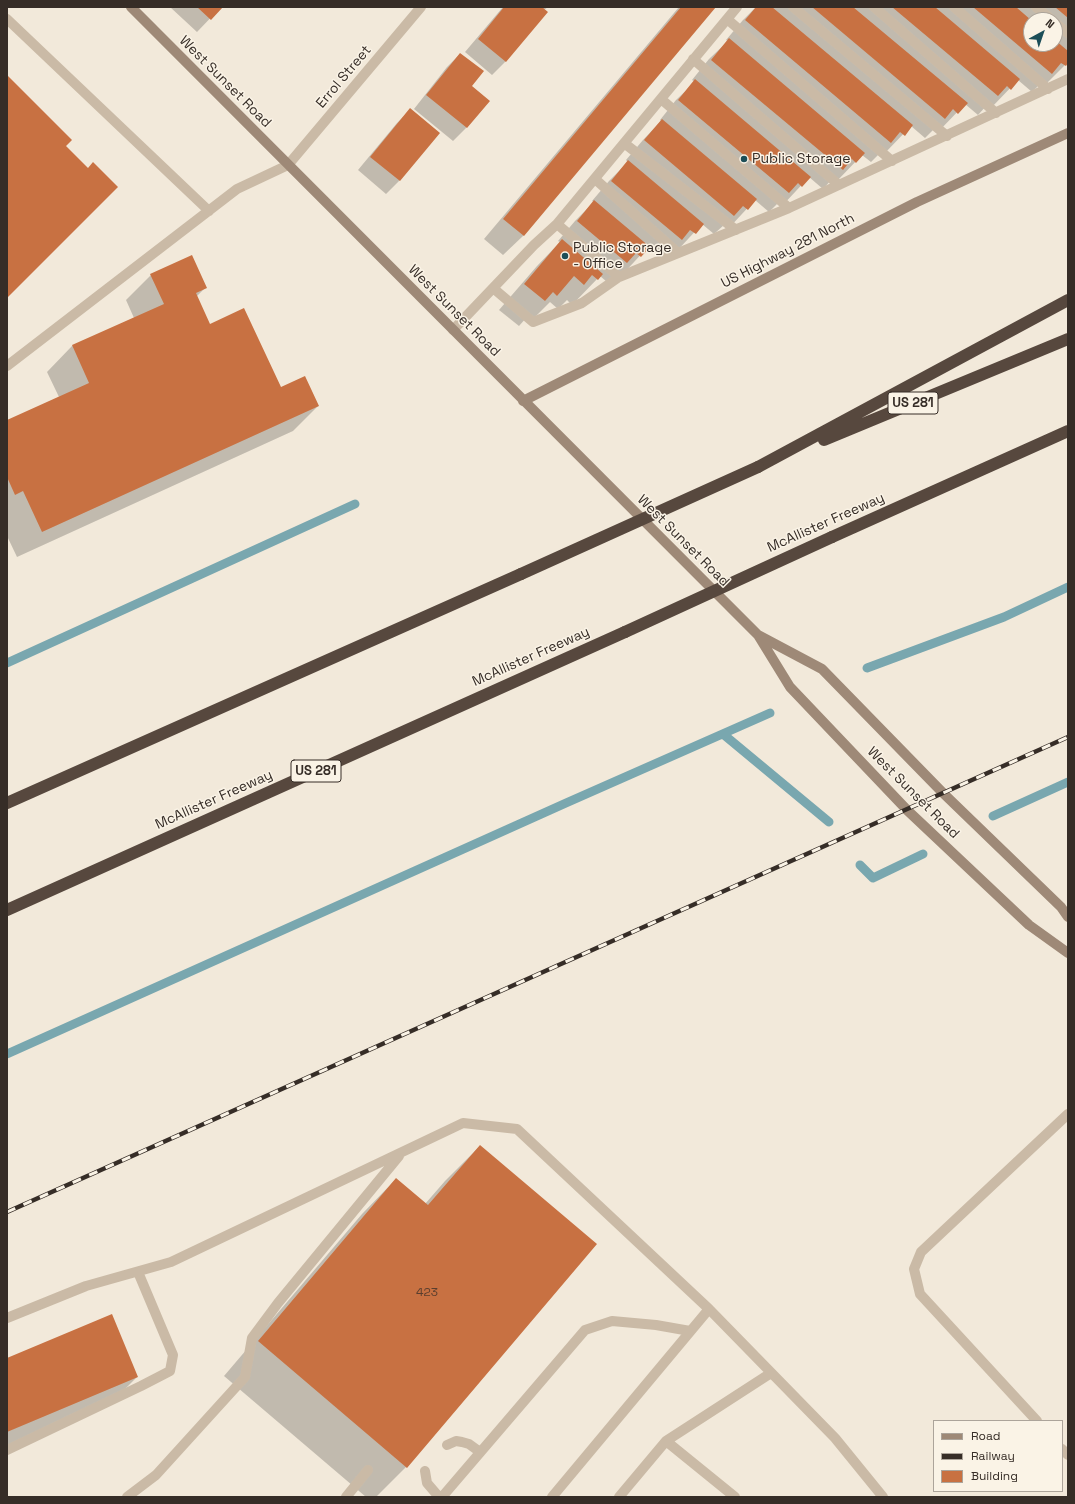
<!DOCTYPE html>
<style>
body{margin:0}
#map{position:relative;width:1075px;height:1504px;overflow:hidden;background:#f2e9da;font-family:"Space Grotesk",sans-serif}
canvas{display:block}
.frame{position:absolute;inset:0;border:8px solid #362d27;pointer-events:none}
.legend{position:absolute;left:933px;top:1420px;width:130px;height:72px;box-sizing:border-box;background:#faf3e6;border:1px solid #aca49a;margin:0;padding:5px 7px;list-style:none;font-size:12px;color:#362d27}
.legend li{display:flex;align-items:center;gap:8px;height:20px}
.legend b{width:20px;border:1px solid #aca49a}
.north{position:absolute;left:1023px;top:12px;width:40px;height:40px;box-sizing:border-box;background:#faf3e6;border:1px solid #aca49a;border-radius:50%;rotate:40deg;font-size:11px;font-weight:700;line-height:16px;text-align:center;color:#362d27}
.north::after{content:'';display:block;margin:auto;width:14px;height:18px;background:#1c4e58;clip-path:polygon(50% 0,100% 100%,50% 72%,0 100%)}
</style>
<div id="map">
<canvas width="1075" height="1504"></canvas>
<div class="frame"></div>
<ul class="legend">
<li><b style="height:5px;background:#9e8977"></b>Road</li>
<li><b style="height:5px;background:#362d27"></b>Railway</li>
<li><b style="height:11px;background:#c87142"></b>Building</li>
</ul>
<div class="north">N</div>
</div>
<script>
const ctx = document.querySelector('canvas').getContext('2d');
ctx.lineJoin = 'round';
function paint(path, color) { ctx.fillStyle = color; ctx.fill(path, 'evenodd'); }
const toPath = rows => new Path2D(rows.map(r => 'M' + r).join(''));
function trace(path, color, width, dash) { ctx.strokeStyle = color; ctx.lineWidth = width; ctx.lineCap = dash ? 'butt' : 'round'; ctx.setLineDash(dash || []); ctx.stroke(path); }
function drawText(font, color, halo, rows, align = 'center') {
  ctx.font = font + ' "Space Grotesk",sans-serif'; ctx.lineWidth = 3; ctx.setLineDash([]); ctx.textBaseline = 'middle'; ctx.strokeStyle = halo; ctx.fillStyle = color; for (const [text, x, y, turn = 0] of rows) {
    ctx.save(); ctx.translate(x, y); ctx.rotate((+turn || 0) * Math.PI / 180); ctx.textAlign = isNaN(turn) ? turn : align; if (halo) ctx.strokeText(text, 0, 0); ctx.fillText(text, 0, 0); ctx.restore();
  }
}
paint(toPath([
 [170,7,221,7,197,32],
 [503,7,548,7,544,10,547,12,505,62,492,75,465,52],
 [679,7,715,7,523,236,503,255,484,239],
 [756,7,1068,7,1068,62,1045,85,1042,82,1032,92,1018,80,991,108,987,105,978,115,965,104,938,132,934,129,925,138,911,126,884,154,881,152,871,162,862,155,836,182,832,179,823,189,809,177,782,206,778,203,769,212,755,200,728,229,724,225,714,234,702,224,675,253,662,259,648,247,621,276,607,282,600,276,572,305,567,300,558,309,550,302,531,321,527,317,519,326,499,310,537,266,560,242,558,241,575,221,594,202,592,201,609,181,628,162,626,160,643,140,661,121,660,120,676,100,695,82,692,80,709,59,728,41,726,40,743,20],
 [1031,20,1055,20,1055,44,1031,44],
 [460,54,470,86,466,128,453,141,414,109,447,67],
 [410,110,438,133,399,181,386,194,358,170,397,123],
 [151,275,206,287,196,297,209,325,280,389,318,406,293,431,17,557,7,536,7,421,59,397,47,372,72,346,134,318,126,300],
 [480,1146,406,1467,376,1497,366,1497,224,1376,362,1214,396,1179,425,1204,445,1181],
 [7,1360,137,1377,112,1402,7,1446]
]), '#0003');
trace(toPath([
 [7,663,355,504],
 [867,668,1004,617,1068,587],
 [723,734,829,822],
 [993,816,1068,782],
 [860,865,873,878,923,854],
 [7,1054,566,803,770,713]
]), '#79a7af', 9);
paint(toPath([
 [197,7,223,7,211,20],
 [504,7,542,7,548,12,506,62,478,39],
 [681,7,716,7,524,236,503,219],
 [756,7,772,7,913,125,905,136,900,132,891,143,745,20],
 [812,7,853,7,968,103,958,114,953,109,945,119],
 [892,7,935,7,1020,79,1011,90,1007,86,998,96],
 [973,7,1016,7,1031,20,1031,44,1055,44,1055,40,1068,51,1068,63,1066,66,1061,63,1052,74],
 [1055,7,1068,7,1068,18],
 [729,38,865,153,856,163,852,159,843,170,711,60],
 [460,53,484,71,472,86,490,101,467,128,426,95],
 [7,75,72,140,66,146,88,168,93,162,118,187,7,298],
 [695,79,811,177,802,187,798,183,789,193,678,100],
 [410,108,440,133,400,181,370,157],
 [662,119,757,199,748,210,743,206,734,216,644,140],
 [628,160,704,224,696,234,690,230,682,240,611,181],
 [594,200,650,247,641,257,636,253,627,263,577,221],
 [562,239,603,274,598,280,592,275,584,285,574,276,557,296,553,292,545,301,524,284],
 [192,255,207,288,196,293,210,324,244,308,281,387,305,376,319,406,42,532,23,491,15,495,7,477,7,420,89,383,72,345,164,304,150,274],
 [480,1145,597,1244,407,1468,258,1341,396,1178,428,1205],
 [112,1314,138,1377,7,1432,7,1358]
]), '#c87142');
trace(toPath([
 [793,7,947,136],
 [874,7,996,113],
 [954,7,1048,89],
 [1036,7,1052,20],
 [7,19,209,211],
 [727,19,892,161],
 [1055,23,1068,33],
 [693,59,839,185],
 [661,99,789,208],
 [624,143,736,230],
 [595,179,678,253],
 [557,224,737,7],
 [619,277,789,208,1068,79],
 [453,330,534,245,557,224,619,277,582,303,533,322,493,288],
 [7,366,237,189,288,165],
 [7,1318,86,1286,171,1262,463,1123,517,1129,709,1309,835,1438,883,1497],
 [1037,1421,920,1294,914,1269,921,1252,1068,1114],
 [666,1441,735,1497],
 [447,1445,456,1441,462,1442,469,1444,480,1452],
 [1062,1449,1068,1455],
 [7,1450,141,1386,170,1371,173,1355,138,1272],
 [425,1471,427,1483,439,1497],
 [127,1497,156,1475,245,1377,252,1338,278,1303,399,1156],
 [346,1497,368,1470],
 [442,1497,585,1330,612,1321,656,1325,690,1331],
 [552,1497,709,1309],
 [619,1497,666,1441,771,1373]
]), '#cabaa6', 10);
trace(toPath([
 [288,165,421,7]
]), '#cabaa6', 10);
trace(toPath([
 [131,7,758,635,790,687,907,810,1029,925,1068,953],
 [523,401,917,202,1068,133],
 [758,635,822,669,943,793,1061,907,1068,917]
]), '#9e8977', 10);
trace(toPath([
 [824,440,1068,339],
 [758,467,1068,300],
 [832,537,1068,431],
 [7,803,521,574],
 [7,910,625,632]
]), '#57483e', 12);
const rail = toPath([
 [7,1212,1068,737]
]);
trace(rail, '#362d27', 4.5);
trace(rail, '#faf3e6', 3, [9]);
trace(toPath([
 [521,574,758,467],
 [625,632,832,537]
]), '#57483e', 12);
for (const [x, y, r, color] of [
 [744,159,4,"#1c4e58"],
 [565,256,4,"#1c4e58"]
]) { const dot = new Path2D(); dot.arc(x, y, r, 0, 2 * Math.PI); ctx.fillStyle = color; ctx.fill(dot); trace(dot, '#faf3e6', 1.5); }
drawText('12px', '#5a3e2e', null, [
 ["423",427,1293]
]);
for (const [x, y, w] of [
 [913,403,50],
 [316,771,50]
]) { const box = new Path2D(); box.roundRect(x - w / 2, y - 11, w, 22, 3); ctx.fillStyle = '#faf3e6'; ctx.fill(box); trace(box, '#362d27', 1); }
drawText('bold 13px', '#362d27', null, [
 ["US 281",913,403],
 ["US 281",316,771]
]);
drawText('14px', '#362d27', '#faf3e6', [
 ["Errol Street",344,77,-50],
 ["West Sunset Road",225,82,45],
 ["US Highway 281 North",788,251,-27],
 ["West Sunset Road",454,311,45],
 ["McAllister Freeway",826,523,-24],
 ["West Sunset Road",683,541,45],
 ["McAllister Freeway",531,657,-24],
 ["West Sunset Road",913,793,45],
 ["McAllister Freeway",214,800,-24]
]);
drawText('14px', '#362d27', '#faf3e6', [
 ["Public Storage",752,159],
 ["Public Storage",573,248],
 ["- Office",573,264]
], 'left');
</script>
